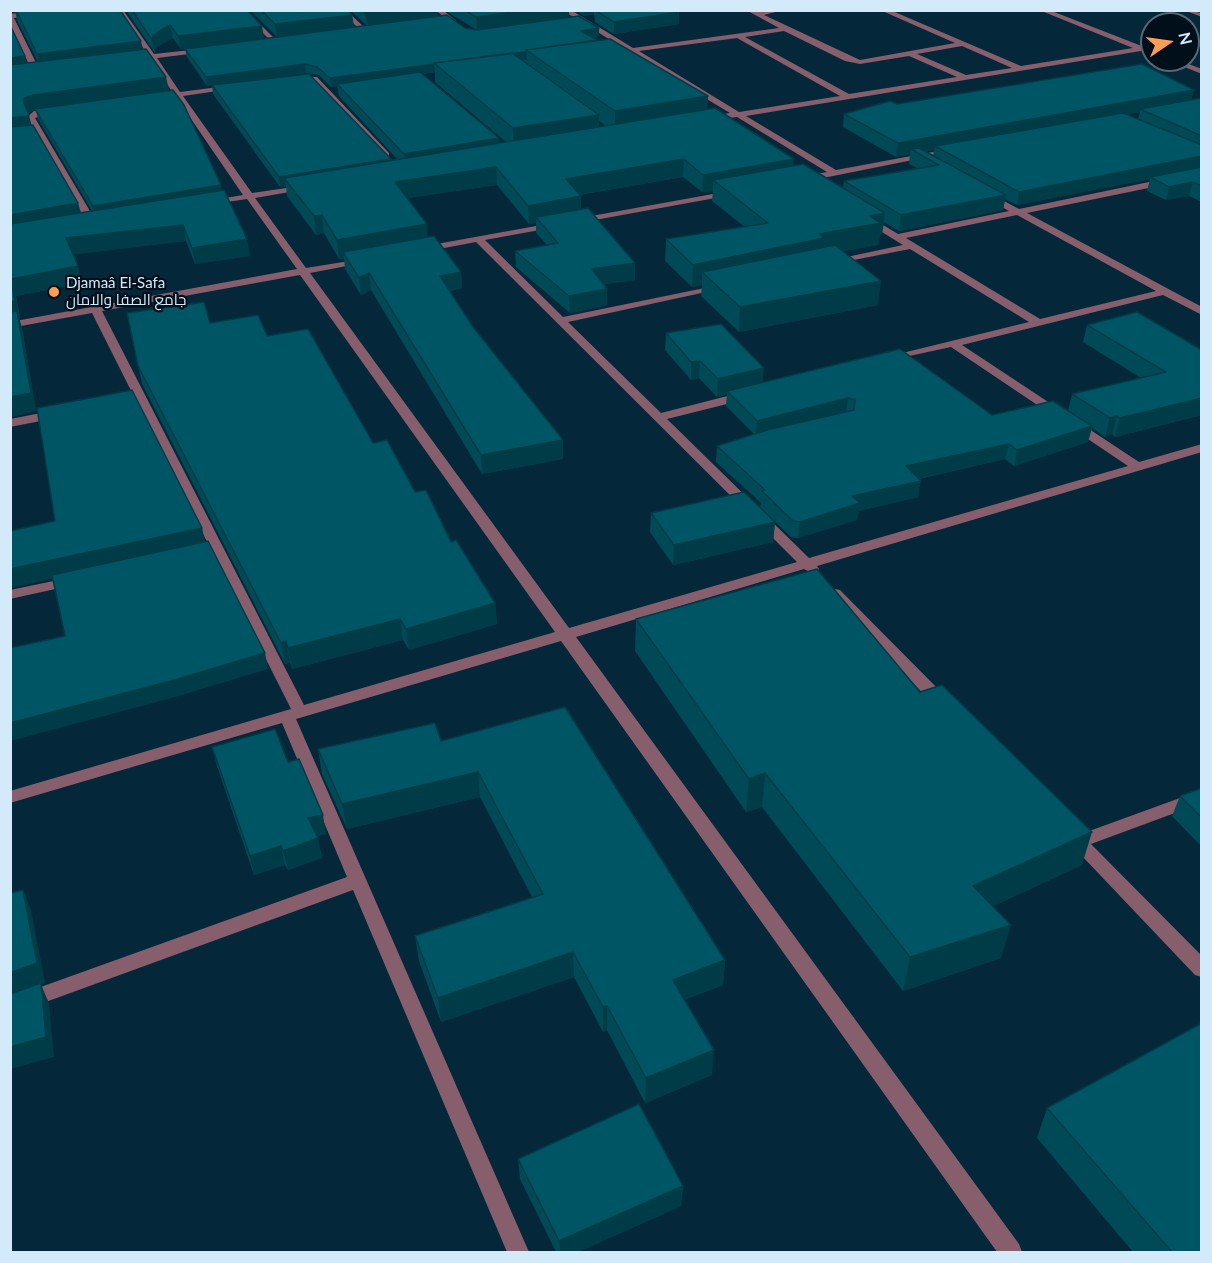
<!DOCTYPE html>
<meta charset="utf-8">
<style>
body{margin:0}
#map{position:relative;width:1212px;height:1263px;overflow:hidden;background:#04283a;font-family:Lato,sans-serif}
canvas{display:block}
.frame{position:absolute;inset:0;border:12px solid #d2eaf9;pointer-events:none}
.north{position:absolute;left:1140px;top:12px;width:60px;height:60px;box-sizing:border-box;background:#010f1a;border:2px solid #556773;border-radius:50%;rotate:77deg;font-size:16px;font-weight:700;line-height:24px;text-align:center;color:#d2eaf9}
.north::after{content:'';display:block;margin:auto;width:21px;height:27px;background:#fd9d54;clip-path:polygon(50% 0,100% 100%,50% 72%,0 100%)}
</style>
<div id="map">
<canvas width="1212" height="1263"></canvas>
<div class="frame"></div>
<div class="north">N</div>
</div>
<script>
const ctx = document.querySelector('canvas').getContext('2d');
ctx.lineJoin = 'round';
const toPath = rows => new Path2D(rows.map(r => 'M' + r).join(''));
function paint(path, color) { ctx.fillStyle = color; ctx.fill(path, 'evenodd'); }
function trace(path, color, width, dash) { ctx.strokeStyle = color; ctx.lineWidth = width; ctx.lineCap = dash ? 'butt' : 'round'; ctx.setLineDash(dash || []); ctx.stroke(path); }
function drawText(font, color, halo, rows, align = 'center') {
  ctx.font = font + ' Lato,Cairo,sans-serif'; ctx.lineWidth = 4.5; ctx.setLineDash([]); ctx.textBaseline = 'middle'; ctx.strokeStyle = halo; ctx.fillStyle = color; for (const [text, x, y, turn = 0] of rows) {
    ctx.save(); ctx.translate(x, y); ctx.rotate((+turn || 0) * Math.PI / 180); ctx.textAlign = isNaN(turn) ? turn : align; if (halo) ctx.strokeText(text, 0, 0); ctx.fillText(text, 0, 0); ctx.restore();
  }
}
paint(toPath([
 [40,10,65,10,14,18,41,73,37,75,33,73,10,24,10,14,40,10],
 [116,10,123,10,154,54,209,48,206,52,157,58,180,92,234,85,231,89,183,96,252,193,307,185,307,189,255,198,306,268,368,258,368,262,310,273,569,628,797,562,476,242,423,252,420,251,420,247,735,190,737,192,732,195,485,240,563,317,724,284,725,286,720,289,568,322,661,413,747,391,751,392,751,398,667,419,809,558,1128,466,951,347,886,361,886,357,1029,322,910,249,828,265,828,261,903,245,864,221,864,217,870,217,898,234,1009,211,984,197,982,195,987,192,1019,209,1202,171,1202,177,1027,213,1202,307,1202,315,1163,295,962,345,1139,462,1202,444,1202,452,817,566,819,569,817,572,812,573,804,569,576,637,1019,1244,1022,1252,997,1252,561,641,296,719,529,1252,507,1252,353,890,10,1015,10,998,347,877,282,723,10,803,10,791,291,709,92,313,10,328,10,322,297,269,247,199,207,205,207,201,243,195,176,97,169,97,169,93,173,93,150,59,140,60,140,56,147,55,116,10],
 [1017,215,1156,291,1040,319,906,238,1017,215],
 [300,275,555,632,304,705,102,311,300,275],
 [239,10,246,10,277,41,277,43,273,43,239,10],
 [338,10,346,10,366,29,366,31,362,31,338,10],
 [435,10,443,10,462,26,457,27,435,10],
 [562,10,571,10,633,48,779,28,746,10,783,10,764,15,860,60,955,43,880,10,890,10,1021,66,1133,48,1039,10,1049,10,1152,50,1152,55,1141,51,746,116,836,170,954,148,958,151,803,182,799,179,800,177,827,172,737,117,707,121,707,117,730,113,630,53,609,55,609,51,625,49,562,10],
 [784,31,845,61,860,64,909,56,957,77,849,94,745,37,784,31],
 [737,38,840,96,739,112,639,51,737,38],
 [962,46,1012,68,966,75,917,54,962,46],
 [1185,10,1202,13,1202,17,1186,11,1185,10],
 [1167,60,1178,60,1202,69,1202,74,1167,60],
 [290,76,317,77,389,153,389,157,383,157,312,81,293,80,290,76],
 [55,107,59,109,58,111,35,118,97,223,95,225,87,223,27,117,34,111,55,107],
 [57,410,63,414,61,417,10,427,10,419,57,410],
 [73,577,78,578,80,581,78,584,10,599,10,590,73,577],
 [835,589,840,590,948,699,950,703,948,707,936,707,830,596,828,593,835,589],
 [1202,790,1202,803,1091,844,1202,956,1202,977,1195,975,1063,836,1066,831,1072,829,1081,834,1202,790]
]), '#865e6c');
paint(toPath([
 [10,10,120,10,169,90,222,190,250,256,195,264,186,241,73,254,82,283,16,296,20,318,19,318,22,328,36,411,10,417,10,25,27,63,38,62,17,20,15,11,10,12],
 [36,109,38,119,92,211,81,213,78,203,31,125,28,113],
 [126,10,247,10,264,38,181,49,173,38,155,48,155,53],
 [250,10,348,10,352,15,354,27,277,37],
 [350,10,442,10,367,26],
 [444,10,569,10,569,18,477,30],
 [576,10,676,10,679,24,614,34,595,22,594,14,584,16],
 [465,28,476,30,599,28,599,36,592,38,708,96,707,109,793,166,843,188,844,181,917,168,909,164,910,154,896,157,843,127,844,114,897,104,1194,90,1191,100,1202,98,1202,202,1189,196,1166,200,1147,191,1150,179,1017,205,1005,199,1003,210,899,231,884,222,882,234,880,235,878,245,843,251,878,305,739,332,701,296,702,285,692,287,665,261,666,239,745,227,712,201,713,191,702,192,683,177,579,195,581,196,581,209,635,280,604,284,607,289,607,305,570,313,516,267,515,251,547,245,536,233,536,223,529,224,497,185,407,198,428,237,461,272,462,288,450,291,473,327,563,459,482,474,371,290,361,295,345,269,344,258,339,259,324,233,316,235,287,196,286,186,280,187,213,94,212,85,207,86,187,57,185,49],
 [435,72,435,82,506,142,500,143,499,138,423,74],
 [306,73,319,75,331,87,337,86,339,96,398,160,391,161,391,159,217,85],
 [1140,112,1138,119,1127,114],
 [599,121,606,126,599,127],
 [933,150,934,150,933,156,925,151],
 [210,323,267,336,373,443,415,492,495,603,497,624,409,650,403,640,292,669,290,662,285,664,142,384,138,366],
 [1087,325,1202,350,1202,415,1115,437,1112,434,1105,437,1092,428,1088,442,1014,466,1005,459,919,479,918,497,859,511,857,520,798,538,791,537,760,507,761,503,716,462,717,446,754,434,726,406,727,394,717,397,699,378,691,380,665,350,666,333,763,382,992,415,1068,411,1072,394,1141,378,1083,342],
 [651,513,775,522,773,542,673,565,650,532],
 [636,619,920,692,1082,865,993,906,1001,958,903,991,762,807,746,812,635,651],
 [441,741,725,960,723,985,684,1000,712,1075,645,1103,607,1030,603,1032,574,977,441,1022,419,961,415,936,532,897,480,797,347,829,322,774,318,749],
 [212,747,288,762,326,834,317,836,322,858,288,870,285,865,254,875,217,766],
 [1202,788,1202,847,1172,816,1180,796],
 [1047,1108,1202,1252,1133,1252,1037,1138],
 [518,1159,683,1186,681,1206,578,1252,556,1252,520,1179]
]), '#004957');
paint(toPath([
 [386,10,442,10,438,12,438,16,367,26,365,13],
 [527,10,569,10,569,18,477,30,476,17],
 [583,10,594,10,594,14,584,16],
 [679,12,679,24,614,34,614,22],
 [352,15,354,27,277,37,275,24],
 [170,25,173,38,155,48,155,53,152,40,153,35],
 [262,26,264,38,181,49,178,36],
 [599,28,599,36,581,39,581,31],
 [141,41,144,54,40,68,37,54],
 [526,52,527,60,444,71,435,64],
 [25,56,29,69,10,72,10,58],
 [305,64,306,73,207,86,206,77],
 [434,64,435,72,339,86,337,84,337,86,331,87,330,78],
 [166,77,169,90,37,109,27,113,23,99,33,95],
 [1194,90,1190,103,1140,109,1140,112,940,149,935,146,934,150,917,153,911,149,910,154,896,157,898,143],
 [708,96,707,116,615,132,615,111],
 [599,115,599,135,514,149,513,128],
 [29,116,33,130,10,133,10,118],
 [499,138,500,151,405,167,404,154],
 [1202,156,1202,169,1150,177,1150,179,1017,205,1019,192],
 [391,159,391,168,284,178,286,186,280,187,279,177],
 [684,159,683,177,567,197,566,179],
 [794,159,792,176,713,180,713,191,702,192,703,175],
 [496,167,497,185,396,200,395,182],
 [1193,182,1189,196,1166,200,1169,187],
 [221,185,223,196,96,218,93,206],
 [1006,195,1003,210,899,231,901,215],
 [581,196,581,215,536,217,536,223,529,224,528,206],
 [78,203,82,219,10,232,10,215],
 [885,213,882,234,880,235,878,245,822,255,702,272,702,285,692,287,693,265,819,234,870,216],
 [322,215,324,233,316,235,314,216],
 [427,224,428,242,343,252,344,258,339,259,337,240],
 [183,225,186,241,70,255,66,238],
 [247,239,250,256,195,264,192,248],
 [635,263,635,280,592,286,592,269],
 [78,266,82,283,16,296,20,318,19,318,22,328,36,411,10,417,11,279],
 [461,272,462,288,441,292,440,276],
 [369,273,371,290,361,295,359,278],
 [881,281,878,305,739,332,740,307],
 [607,289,607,305,570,313,569,296],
 [700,361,699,378,691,380,691,362],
 [764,368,762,386,727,391,727,394,717,397,718,379],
 [848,398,846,414,756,436,757,421],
 [1202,398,1202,415,1115,437,1120,418],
 [1117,416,1112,434,1105,437,1110,418],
 [1092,426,1088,442,1014,466,1017,450],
 [563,440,563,459,482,474,481,455],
 [1009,444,1005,459,903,482,906,466],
 [921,481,918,497,859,511,857,520,798,538,800,522,852,496],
 [775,522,773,542,673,565,674,545],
 [202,528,206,545,10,588,10,569],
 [495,603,497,624,409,650,406,629],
 [400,619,403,640,292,669,288,648],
 [286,641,290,662,285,664,281,643],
 [265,653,268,669,175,697,10,741,10,723],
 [478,772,480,797,347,829,342,804],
 [765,773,762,807,746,812,749,779],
 [323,815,326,834,312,837,308,818],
 [1092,832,1082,865,964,920,973,886],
 [318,838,322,858,288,870,283,851],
 [281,846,285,865,254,875,250,856],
 [23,890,31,910,45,983,41,985,49,1003,54,1057,10,1069,10,973],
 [1011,925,1001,958,903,991,910,957],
 [573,952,574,977,441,1022,438,998],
 [725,960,723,985,671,1005,673,980],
 [607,1006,607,1030,603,1032,603,1007],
 [714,1050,712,1075,645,1103,646,1078],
 [683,1186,681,1206,578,1252,560,1252,559,1241]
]), '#003c47');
const building = toPath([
 [16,10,120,10,141,41,37,54,16,10],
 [132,10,247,10,262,26,178,36,170,25,153,35,152,40,132,10],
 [261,10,348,10,352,15,275,24,261,10],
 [362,10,386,10,365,13,362,10],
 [465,10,527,10,476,17,465,10],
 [595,10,676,10,679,12,614,22,595,10],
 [447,15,465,28,476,30,579,16,599,28,581,31,597,40,526,50,526,52,434,63,435,64,330,78,317,67,305,64,206,77,185,49,447,15],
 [10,25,25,56,10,58,10,25],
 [610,39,708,96,615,111,526,50,610,39],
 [146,49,166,77,33,95,23,99,29,116,10,118,10,65,146,49],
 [512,53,599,115,513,128,434,63,512,53],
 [1142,64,1194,90,898,143,844,114,890,101,897,104,1142,64],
 [420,72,499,138,404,154,337,84,420,72],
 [309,74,391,159,279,177,212,85,309,74],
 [173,90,184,105,221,185,93,206,35,109,173,90],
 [1202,98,1202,136,1140,109,1202,98],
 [715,108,794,159,703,175,684,159,566,179,581,196,528,206,496,167,395,182,427,224,337,240,322,215,314,216,284,178,715,108],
 [1123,113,1202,145,1202,156,1019,192,935,146,1123,113],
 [33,125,78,203,10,215,10,127,33,125],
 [919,148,1006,195,901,215,844,181,939,165,911,149,919,148],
 [803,164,885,213,870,216,881,223,819,234,824,238,693,265,666,239,768,223,713,180,803,164],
 [1202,167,1202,186,1193,182,1169,187,1150,177,1202,167],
 [224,190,247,239,192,248,183,225,66,238,78,266,11,279,15,301,10,302,10,224,224,190],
 [588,208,635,263,592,269,607,289,569,296,515,251,558,243,536,217,588,208],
 [434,236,461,272,440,276,473,327,563,440,481,455,369,273,359,278,343,252,434,236],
 [835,245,881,281,740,307,702,272,835,245],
 [204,302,210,323,258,315,267,336,308,329,373,443,387,440,415,492,426,490,451,542,456,540,495,603,406,629,400,619,288,648,286,641,281,643,138,366,127,313,204,302],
 [17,311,31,393,10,397,10,312,17,311],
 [1137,312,1202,350,1202,398,1120,418,1117,416,1110,418,1072,394,1166,372,1087,325,1137,312],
 [721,324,764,368,718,379,700,361,691,362,666,333,721,324],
 [900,349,992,415,1053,401,1092,426,1017,450,1009,444,906,466,921,481,852,496,860,503,800,522,793,521,762,491,765,490,717,446,767,430,854,410,855,400,848,398,757,421,727,391,900,349],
 [132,390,202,528,10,569,10,531,55,521,37,408,132,390],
 [744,492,775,522,674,545,651,513,744,492],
 [208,541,265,653,171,681,10,723,10,648,65,636,52,575,208,541],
 [817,569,920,692,942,685,1092,832,973,886,1011,925,910,957,765,773,749,779,636,619,817,569],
 [565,707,725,960,673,980,714,1050,646,1078,607,1006,603,1007,573,952,438,998,415,936,543,894,478,772,342,804,318,749,435,723,441,741,565,707],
 [275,729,288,762,299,759,323,815,308,818,318,838,283,851,281,846,250,856,212,747,275,729],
 [1202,788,1202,818,1180,796,1202,788],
 [23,890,37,963,10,973,10,893,23,890],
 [41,983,46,1037,10,1047,10,994,41,983],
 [1202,1023,1202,1252,1172,1252,1047,1108,1202,1023],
 [639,1104,683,1186,559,1241,518,1159,639,1104]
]);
paint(building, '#005565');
trace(building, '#003c47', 1.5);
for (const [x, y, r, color] of [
 [54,292,6,"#fd9d54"]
]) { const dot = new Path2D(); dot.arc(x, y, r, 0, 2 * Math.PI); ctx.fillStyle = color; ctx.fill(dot); trace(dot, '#010f1a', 2); }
drawText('15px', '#d2eaf9', '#010f1a', [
 ["Djamaâ El-Safa",66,283],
 ["جامع الصفا والامان",66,300]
], 'left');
</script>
